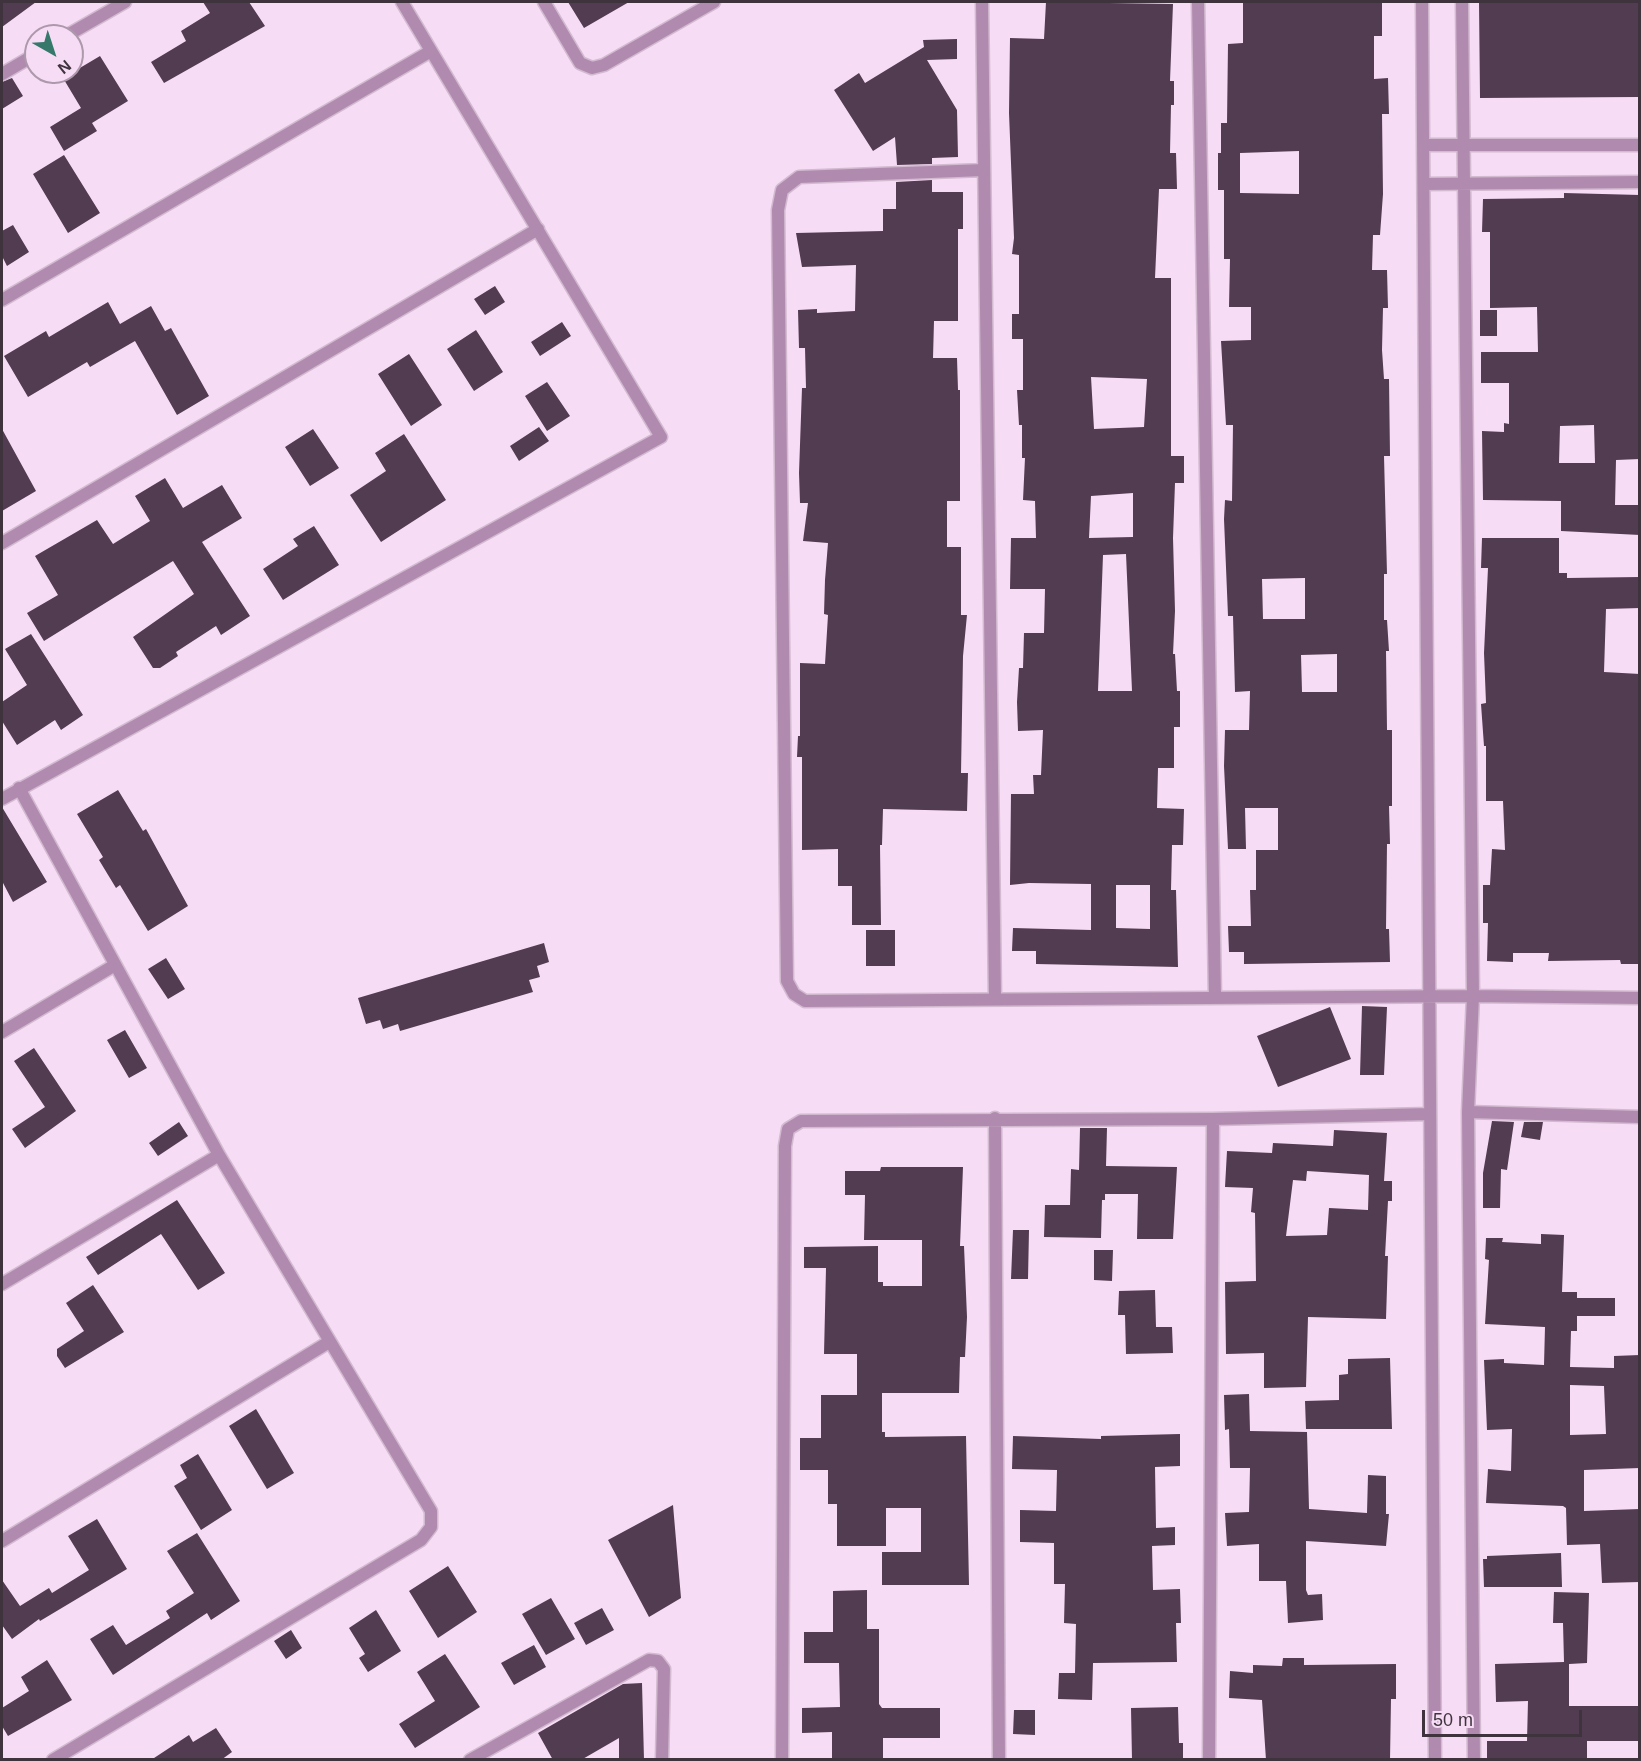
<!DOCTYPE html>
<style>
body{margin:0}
#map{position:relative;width:1641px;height:1761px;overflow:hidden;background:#f7dcf5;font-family:Arial,sans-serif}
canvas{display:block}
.frame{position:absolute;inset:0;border:3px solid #3f343e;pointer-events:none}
.north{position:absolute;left:24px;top:24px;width:60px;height:60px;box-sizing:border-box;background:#f7dcf5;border:2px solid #ad99ac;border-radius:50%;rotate:141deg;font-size:16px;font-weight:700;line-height:24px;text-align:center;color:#3f343e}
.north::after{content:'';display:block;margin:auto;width:21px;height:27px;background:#36796b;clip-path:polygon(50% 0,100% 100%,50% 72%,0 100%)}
.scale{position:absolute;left:1422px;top:1710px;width:160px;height:27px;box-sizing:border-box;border:3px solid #3f343e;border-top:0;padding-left:8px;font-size:18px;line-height:21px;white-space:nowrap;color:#3f343e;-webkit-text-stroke:4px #f7dcf5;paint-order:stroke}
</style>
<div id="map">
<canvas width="1641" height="1761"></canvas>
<div class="frame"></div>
<div class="north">N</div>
<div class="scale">50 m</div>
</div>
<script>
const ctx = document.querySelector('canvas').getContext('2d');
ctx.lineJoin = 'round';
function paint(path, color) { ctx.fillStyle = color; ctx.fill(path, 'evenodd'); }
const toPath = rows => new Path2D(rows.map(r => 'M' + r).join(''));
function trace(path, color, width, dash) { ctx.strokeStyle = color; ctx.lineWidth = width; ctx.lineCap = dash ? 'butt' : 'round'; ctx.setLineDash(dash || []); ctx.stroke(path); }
paint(toPath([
 [2,2,36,2,2,27],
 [203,2,249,2,265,26,164,83,151,62,186,41,181,31,210,13],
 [568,2,629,2,584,28],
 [1046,2,1173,4,1170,81,1174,81,1174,105,1171,105,1170,153,1176,153,1177,189,1159,189,1155,278,1171,278,1171,456,1184,456,1184,483,1175,483,1173,538,1175,611,1173,654,1175,654,1177,691,1180,691,1180,727,1174,727,1174,768,1158,768,1157,808,1184,809,1183,845,1172,845,1171,890,1176,890,1178,967,1036,964,1036,951,1012,951,1013,928,1091,930,1091,884,1029,883,1010,885,1011,794,1034,794,1033,775,1041,775,1043,730,1018,731,1017,702,1019,668,1023,668,1024,633,1044,633,1045,589,1010,589,1011,538,1036,538,1035,501,1023,500,1025,458,1022,458,1022,425,1019,425,1017,390,1023,390,1023,339,1012,339,1012,314,1019,314,1019,255,1012,254,1014,238,1009,113,1010,38,1044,39],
 [1091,377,1147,379,1144,427,1094,429],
 [1133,493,1133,537,1089,538,1091,496],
 [1126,554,1132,691,1098,691,1103,555],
 [1116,885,1150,885,1150,929,1116,928],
 [1382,2,1382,36,1374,36,1374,79,1388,78,1389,114,1382,114,1383,194,1380,235,1373,235,1372,270,1387,270,1388,308,1383,308,1382,350,1384,379,1389,379,1390,456,1384,456,1387,574,1384,574,1384,620,1387,620,1389,651,1386,651,1387,730,1392,730,1392,806,1389,806,1390,844,1387,844,1386,929,1389,929,1390,962,1244,964,1244,952,1229,952,1228,926,1251,926,1250,890,1256,890,1256,850,1278,850,1278,808,1245,808,1246,849,1228,849,1224,766,1225,730,1249,730,1250,691,1235,692,1233,616,1228,616,1224,519,1225,500,1232,501,1233,425,1226,425,1221,341,1251,340,1251,307,1229,307,1230,259,1224,259,1224,190,1218,190,1218,153,1221,153,1221,123,1227,123,1228,44,1243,43,1243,3],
 [1299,151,1299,194,1240,193,1240,153],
 [1305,578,1305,619,1263,619,1262,579],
 [1337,654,1337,692,1302,692,1301,655],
 [1479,2,1639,2,1638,97,1480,98],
 [957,39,957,59,927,60,957,110,958,157,932,158,932,164,897,165,895,137,873,151,834,90,859,73,865,83,924,47,923,40],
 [100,56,128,101,92,123,97,131,64,151,50,127,81,108,63,78],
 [12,78,23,96,2,109,2,82],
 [64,155,100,213,68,233,33,174],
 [932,180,932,192,963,192,963,229,958,229,958,321,934,321,933,358,957,358,958,390,960,390,960,501,947,501,947,547,961,547,961,615,967,615,963,656,961,773,968,773,967,811,883,809,882,845,880,845,881,925,852,925,852,886,838,886,838,849,802,850,802,757,797,757,798,736,800,736,800,663,825,664,828,615,824,614,825,580,828,543,803,541,808,503,800,503,799,473,802,388,806,388,805,348,799,348,798,310,817,309,817,313,855,311,856,265,802,267,796,233,883,231,883,209,896,209,896,182],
 [1564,193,1640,195,1640,459,1616,460,1615,505,1640,505,1640,535,1561,531,1561,501,1483,500,1482,431,1504,432,1504,423,1509,424,1509,383,1481,383,1481,352,1538,352,1537,307,1490,308,1490,232,1482,232,1483,199,1564,198],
 [1594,425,1595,463,1559,463,1560,426],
 [13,225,29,252,7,266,2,256,2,231],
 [495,286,505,302,485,315,474,299],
 [108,302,120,324,151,306,165,331,171,328,209,396,177,415,135,341,90,367,87,362,28,397,4,356,46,331,49,337],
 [1480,310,1497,310,1497,336,1480,336],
 [562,322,571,336,540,356,531,342],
 [476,330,503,372,474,391,447,349],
 [409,354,442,405,411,426,378,374],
 [547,382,570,416,547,431,525,396],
 [539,427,549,441,519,461,510,446],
 [2,429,36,491,2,511],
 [313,429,339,468,310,486,285,447],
 [404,434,446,500,381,542,350,495,386,471,375,453],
 [165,478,183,508,222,485,242,518,202,542,250,616,221,635,216,626,176,652,178,656,160,668,153,668,133,637,194,594,173,561,44,641,27,613,58,595,35,556,97,520,113,544,150,521,135,496],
 [314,526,339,565,283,600,263,569,298,546,293,539],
 [1482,538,1559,538,1559,573,1567,573,1567,578,1640,577,1640,608,1606,609,1604,672,1640,674,1640,964,1621,964,1620,960,1548,961,1549,953,1513,953,1513,962,1487,961,1488,923,1483,923,1483,885,1490,885,1492,849,1505,850,1503,801,1486,801,1486,746,1484,746,1481,704,1486,703,1484,653,1488,568,1481,568],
 [31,634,83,715,61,730,55,720,17,745,2,721,2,702,27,685,5,649],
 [118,790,143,831,146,829,188,906,148,931,120,885,116,888,99,860,103,857,77,814],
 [2,807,47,882,13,902,2,881],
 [866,930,895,930,895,966,866,966],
 [544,943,549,962,537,966,540,977,529,980,533,992,400,1031,398,1024,383,1029,380,1020,366,1024,358,998],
 [166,958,185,989,168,999,148,969],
 [1362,1006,1387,1007,1384,1075,1360,1075],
 [1330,1007,1351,1059,1278,1087,1257,1036],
 [125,1030,147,1068,129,1078,107,1040],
 [34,1048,76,1111,25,1148,12,1129,45,1107,14,1061],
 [1492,1121,1514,1122,1507,1170,1501,1169,1500,1208,1483,1208,1483,1173],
 [179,1122,188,1136,158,1156,149,1143],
 [1524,1122,1543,1122,1540,1140,1521,1137],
 [1080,1128,1107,1128,1106,1166,1177,1167,1173,1239,1137,1239,1138,1194,1105,1194,1105,1200,1102,1200,1101,1238,1044,1237,1045,1205,1070,1205,1071,1169,1079,1170],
 [1334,1130,1387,1133,1384,1181,1392,1181,1392,1201,1388,1201,1385,1256,1388,1256,1386,1319,1308,1317,1306,1387,1264,1388,1264,1353,1226,1354,1225,1282,1256,1281,1255,1213,1251,1212,1253,1188,1225,1187,1227,1151,1272,1153,1273,1143,1333,1146],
 [1307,1171,1369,1175,1368,1210,1329,1208,1327,1235,1286,1236,1293,1180,1306,1181],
 [881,1167,963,1167,960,1246,964,1246,967,1317,965,1357,960,1357,959,1393,882,1393,882,1432,885,1432,885,1437,966,1436,969,1585,882,1585,882,1552,921,1552,921,1508,886,1508,886,1546,837,1546,837,1504,828,1504,828,1470,800,1470,800,1438,821,1438,821,1395,857,1395,857,1354,824,1354,826,1268,804,1268,804,1247,878,1246,878,1282,883,1282,883,1286,922,1286,922,1240,864,1240,865,1195,845,1195,845,1171,880,1171],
 [177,1200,225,1273,198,1290,161,1234,98,1275,86,1257],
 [1013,1230,1029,1230,1028,1279,1011,1279],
 [1541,1234,1564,1235,1562,1292,1577,1292,1577,1298,1615,1298,1615,1316,1577,1316,1577,1331,1571,1331,1570,1367,1614,1368,1614,1356,1640,1355,1640,1468,1584,1470,1584,1511,1640,1509,1640,1582,1602,1583,1600,1544,1567,1545,1566,1508,1563,1506,1486,1503,1488,1469,1511,1471,1512,1429,1487,1430,1484,1360,1504,1359,1504,1363,1544,1365,1545,1327,1485,1324,1489,1260,1485,1259,1486,1238,1503,1238,1502,1242,1541,1244],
 [1570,1385,1604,1386,1606,1434,1570,1435],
 [1094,1250,1113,1250,1112,1281,1094,1280],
 [93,1285,124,1332,65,1368,57,1356,57,1349,84,1331,66,1303],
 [1155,1290,1156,1327,1172,1327,1173,1353,1126,1354,1125,1315,1118,1315,1119,1291],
 [1390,1358,1392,1429,1306,1429,1305,1401,1339,1400,1339,1375,1348,1374,1348,1359],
 [1249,1394,1250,1431,1307,1432,1309,1509,1367,1513,1368,1475,1386,1476,1386,1514,1389,1514,1386,1546,1306,1541,1306,1590,1308,1595,1322,1594,1323,1620,1288,1623,1286,1581,1259,1581,1259,1544,1227,1546,1225,1513,1249,1512,1250,1468,1230,1468,1229,1429,1225,1430,1224,1395],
 [256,1409,294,1473,267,1489,229,1426],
 [1180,1434,1180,1466,1155,1467,1156,1528,1175,1527,1175,1545,1152,1546,1153,1590,1180,1589,1181,1623,1176,1623,1177,1662,1093,1663,1092,1700,1058,1699,1059,1673,1075,1673,1076,1624,1064,1623,1065,1584,1054,1584,1054,1543,1020,1542,1020,1510,1056,1511,1057,1470,1012,1469,1013,1436,1101,1439,1101,1436],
 [198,1454,232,1510,201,1530,174,1486,187,1478,180,1465],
 [673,1505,681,1598,649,1617,608,1540],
 [97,1519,127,1569,40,1621,39,1619,12,1639,2,1625,2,1580,20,1606,49,1588,52,1593,89,1570,68,1536],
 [197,1533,240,1601,211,1620,207,1613,113,1675,90,1639,113,1625,126,1645,170,1618,166,1611,194,1593,167,1551],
 [1561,1553,1562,1587,1484,1587,1483,1559,1487,1559,1487,1556],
 [448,1566,477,1612,438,1638,409,1591],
 [867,1590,867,1629,879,1629,879,1704,882,1708,940,1708,940,1738,883,1738,883,1760,832,1760,832,1732,802,1733,802,1708,840,1707,839,1663,804,1663,804,1632,833,1632,833,1591],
 [1554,1592,1589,1593,1587,1663,1569,1664,1569,1706,1640,1706,1640,1741,1587,1741,1587,1760,1487,1760,1487,1741,1527,1741,1528,1701,1496,1702,1495,1664,1564,1662,1563,1623,1553,1623],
 [551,1598,575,1639,546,1655,522,1614],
 [602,1608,614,1630,586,1645,574,1623],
 [376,1610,401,1651,368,1672,359,1658,365,1654,349,1628],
 [291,1630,302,1648,286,1659,274,1641],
 [534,1645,546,1667,514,1685,501,1663],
 [445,1654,480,1707,415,1748,399,1724,435,1701,417,1672],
 [1283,1658,1304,1658,1304,1665,1396,1664,1396,1699,1391,1699,1390,1760,1266,1760,1262,1700,1229,1698,1230,1671,1253,1673,1253,1665,1282,1666],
 [47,1660,72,1700,8,1736,2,1726,2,1708,29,1691,21,1677],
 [642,1683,644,1760,619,1760,619,1738,581,1760,553,1760,538,1733,623,1684],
 [1178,1707,1179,1743,1183,1743,1183,1760,1132,1760,1131,1708],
 [1014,1710,1035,1710,1035,1735,1013,1734],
 [216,1728,232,1752,221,1760,151,1760,189,1735,193,1742]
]), '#523c51');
const street = toPath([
 [544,2,580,63,592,68,604,65,714,2],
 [982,2,995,998],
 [1198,2,1215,997],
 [1422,2,1435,1760],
 [1462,2,1473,996,1468,1112,1474,1760],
 [66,36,125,2],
 [2,74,36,54],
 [1424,145,1640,145],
 [984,170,799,177,782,190,778,210,787,981,794,994,805,1001,1473,996,1640,998],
 [1424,184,1640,182],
 [2,300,431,51],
 [2,543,538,229],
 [19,788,219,1155,431,1511,431,1527,421,1540,53,1760],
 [2,799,661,437,402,2],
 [2,1032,115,965],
 [1468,1112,1640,1117],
 [995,1118,999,1760],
 [2,1284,219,1155],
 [2,1541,329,1342],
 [470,1760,649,1660,658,1661,664,1669,662,1760],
 [782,1760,785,1146,788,1129,801,1121,1213,1119,1429,1114],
 [1209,1760,1213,1119]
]);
trace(street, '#d2bad0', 15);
trace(street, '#b18baf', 12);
</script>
